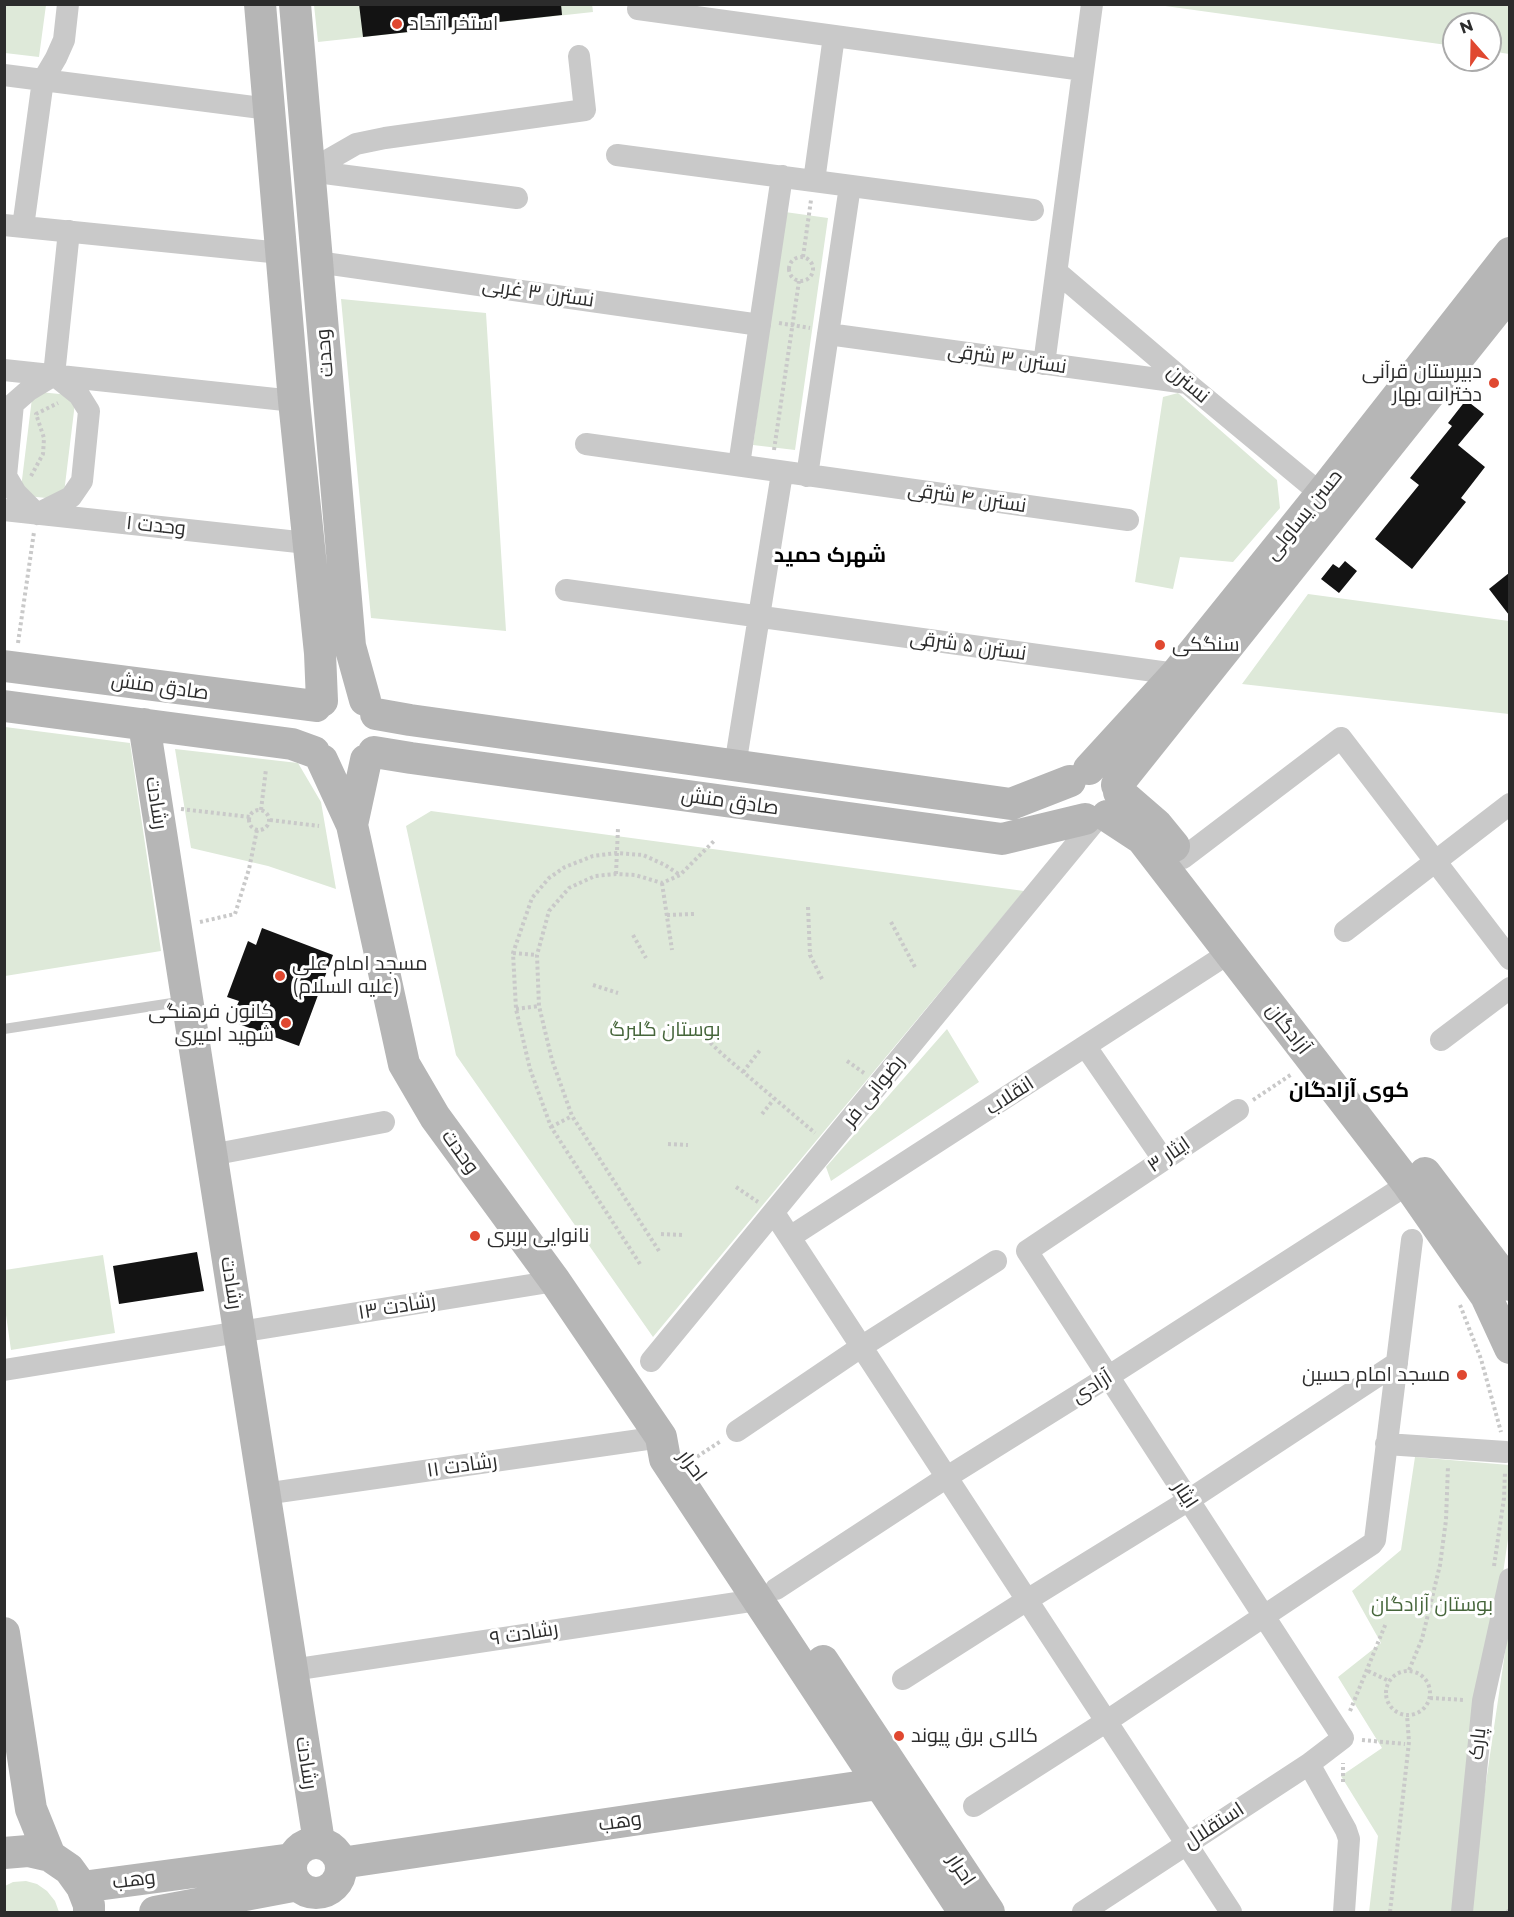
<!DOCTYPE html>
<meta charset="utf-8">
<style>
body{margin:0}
#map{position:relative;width:1514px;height:1917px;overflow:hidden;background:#fff;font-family:Montserrat,sans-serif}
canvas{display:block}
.frame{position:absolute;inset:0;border:6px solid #2c2c2c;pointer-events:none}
.north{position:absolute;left:1442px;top:12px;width:60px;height:60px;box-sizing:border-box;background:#fff;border:2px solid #ababab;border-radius:50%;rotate:340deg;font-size:16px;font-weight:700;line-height:24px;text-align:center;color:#2c2c2c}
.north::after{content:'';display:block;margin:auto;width:21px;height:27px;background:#e04830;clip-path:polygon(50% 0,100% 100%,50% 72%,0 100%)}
</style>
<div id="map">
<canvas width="1514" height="1917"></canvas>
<div class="frame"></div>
<div class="north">N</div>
</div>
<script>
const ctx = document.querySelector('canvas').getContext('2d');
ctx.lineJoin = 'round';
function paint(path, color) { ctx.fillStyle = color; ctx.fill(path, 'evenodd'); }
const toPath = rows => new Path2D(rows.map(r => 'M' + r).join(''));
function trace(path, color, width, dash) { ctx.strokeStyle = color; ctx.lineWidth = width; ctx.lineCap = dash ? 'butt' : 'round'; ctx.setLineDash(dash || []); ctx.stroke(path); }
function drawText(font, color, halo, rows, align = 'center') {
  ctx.font = font + ' Montserrat,Cairo,sans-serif'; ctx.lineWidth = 6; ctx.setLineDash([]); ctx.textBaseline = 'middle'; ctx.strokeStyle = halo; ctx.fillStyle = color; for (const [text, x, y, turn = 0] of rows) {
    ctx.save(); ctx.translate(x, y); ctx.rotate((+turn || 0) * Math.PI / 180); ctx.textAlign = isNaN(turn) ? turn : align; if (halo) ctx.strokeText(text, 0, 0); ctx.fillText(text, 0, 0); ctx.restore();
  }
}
paint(toPath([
 [5,4,46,5,39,57,5,53],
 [592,4,593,12,318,42,314,5],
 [1158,5,1509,5,1509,54,1490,51,1490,24,1454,24,1454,46],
 [785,212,828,218,795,450,753,445],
 [341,299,486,313,506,631,371,618],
 [40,392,69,395,75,403,64,493,56,499,27,496,21,488,32,398],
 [1178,393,1277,480,1280,508,1233,562,1180,557,1173,589,1135,582,1163,397],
 [1308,594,1509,621,1509,714,1242,684],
 [5,727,130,743,161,951,5,976],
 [175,749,298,763,321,802,336,889,268,866,191,848],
 [431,811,1024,891,653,1337,456,1055,406,826],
 [947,1029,979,1082,831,1181,826,1167],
 [103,1255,115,1333,11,1350,5,1308,5,1270],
 [1415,1457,1509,1465,1509,1532,1454,1912,1369,1912,1378,1836,1341,1776,1382,1748,1338,1677,1381,1643,1352,1591,1401,1550],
 [1509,1625,1509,1912,1467,1912],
 [26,1881,37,1884,47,1891,55,1901,59,1912,5,1912,5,1886,13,1882]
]), '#dee9d9');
paint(toPath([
 [359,4,561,4,562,15,363,37],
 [1466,400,1484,414,1458,445,1485,467,1461,498,1466,502,1412,569,1375,539,1419,485,1410,478,1452,426,1448,423],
 [1345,561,1357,571,1339,593,1321,579,1333,564,1339,568],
 [1509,573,1509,615,1489,589],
 [262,928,333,955,299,1046,236,1023,234,1012,239,1001,227,997,248,941,256,945],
 [197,1252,204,1291,119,1304,113,1266]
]), '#131313');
trace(toPath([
 '789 269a12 12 0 1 1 24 0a12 12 0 1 1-24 0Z',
 [803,257,811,200],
 [779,323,810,328],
 [774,450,799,281],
 [31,476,43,454,44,438,36,414,58,403],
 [18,643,34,532],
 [181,809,250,817],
 '249 820a10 10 0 1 1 20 0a10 10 0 1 1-20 0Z',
 [261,810,266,769],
 [270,820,319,826],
 [616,874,618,828],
 [662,883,672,950],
 [808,907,810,955,822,979],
 [667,915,694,914],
 [200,922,235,914,249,869,257,830],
 [891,922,916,969],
 [633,935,646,958],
 [513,953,537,955],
 [593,985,618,993],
 [516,1009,539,1006],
 [693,1026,722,1054,815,1133],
 [847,1061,864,1073],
 [743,1072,761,1049],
 [1253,1100,1292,1074],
 [762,1114,774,1099],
 [551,1127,572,1116],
 [668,1144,688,1145],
 [736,1187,758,1202],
 [661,1234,682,1235],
 [659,1251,572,1116,552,1060,539,1006,537,955,549,911,569,888,595,876,616,874,635,875,662,883,680,875,714,841],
 [640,1264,551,1127,530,1069,516,1009,513,953,532,898,549,878,565,867,593,856,617,853,643,855,665,865,680,875],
 [1460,1305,1481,1359,1501,1432],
 [692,1460,721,1441],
 [1494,1566,1504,1498,1505,1472],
 [1409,1670,1422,1639,1440,1565,1446,1520,1448,1466],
 '1386 1693a22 22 0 1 1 44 0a22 22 0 1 1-44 0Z',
 [1368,1671,1389,1681],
 [1430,1698,1465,1700],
 [1350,1711,1386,1623],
 [1362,1740,1405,1744],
 [1343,1782,1343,1763],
 [1390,1912,1409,1742,1407,1715],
 [1507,1912,1510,1910]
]), '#c9c9c9', 4, [3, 3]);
trace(toPath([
 [4,1029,185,1001]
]), '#c9c9c9', 10);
trace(toPath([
 [638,9,1083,70],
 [4,75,269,109],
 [617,155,1033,210],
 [309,171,356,144,385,138,585,110,579,56],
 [309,171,517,198],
 [814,181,834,36],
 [4,225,281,253],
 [23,227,43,80,56,58,64,40,68,4],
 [317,262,760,325],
 [1057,272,1187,383,1321,494],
 [828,334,1187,383],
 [1044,364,1092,4],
 [4,370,294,401],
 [54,375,79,395,89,411,82,481,71,497,37,514,16,493,6,476,13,404,29,390,54,375],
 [54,375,69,231],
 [586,444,1128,520],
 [739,465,782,176],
 [807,476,850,186],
 [4,510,307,543],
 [566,590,1176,674],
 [735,766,782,473],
 [1183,858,1341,738,1510,959],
 [1345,931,1510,804],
 [1441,1040,1510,988],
 [1086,1047,1163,1159],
 [211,1155,384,1122],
 [774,1213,1231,1912],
 [790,1237,1229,953],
 [651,1361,1096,820],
 [4,1370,555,1281],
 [737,1431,861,1347,996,1261],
 [1386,1444,1506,1452],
 [264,1494,661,1437],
 [776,1589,947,1477,1109,1376,1408,1184],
 [292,1670,757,1600],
 [903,1679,1027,1600,1189,1500,1397,1363],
 [1309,1764,1346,1830,1349,1839,1344,1912],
 [974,1806,1107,1721,1372,1544,1375,1540,1412,1240],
 [1083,1912,1309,1764,1343,1738,1027,1251,1238,1110],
 [1462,1912,1483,1701,1510,1579]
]), '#c9c9c9', 22);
trace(toPath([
 [260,4,294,401,320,653,322,701],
 [295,4,350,646,365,700],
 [4,666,316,706],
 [4,706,292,744,314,752],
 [376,714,410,720,1011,804,1070,781],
 [144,724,319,1842],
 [374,752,411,758,1002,839,1085,819],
 [322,760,352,825,404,1064,435,1117,555,1281,661,1437,665,1459,964,1912],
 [1089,769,1176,674,1321,494,1510,253],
 [1117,785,1510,293],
 [1119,792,1156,824,1174,846],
 [1107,816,1142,839,1408,1184,1486,1296,1510,1348],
 [352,825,366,760],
 [1425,1173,1510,1285],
 [4,1633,31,1809,50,1856],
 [823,1661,989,1912],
 '291 1868a25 25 0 1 1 50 0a25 25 0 1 1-50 0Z',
 [4,1853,28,1851,50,1856,69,1869,82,1887,89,1905,89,1912],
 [341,1863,878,1784,892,1774],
 [82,1887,292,1859],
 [155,1912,298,1885]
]), '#b6b6b6', 32);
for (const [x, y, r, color] of [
 [397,24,6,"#e04830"],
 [1494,383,6,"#e04830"],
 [1160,645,6,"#e04830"],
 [280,976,6,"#e04830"],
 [286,1023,6,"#e04830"],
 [475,1236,6,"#e04830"],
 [1462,1375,6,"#e04830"],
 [899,1736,6,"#e04830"]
]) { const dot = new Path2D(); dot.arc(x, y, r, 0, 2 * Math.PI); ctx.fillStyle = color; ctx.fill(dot); trace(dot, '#fff', 2); }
drawText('20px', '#2c2c2c', '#fff', [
 ["استخر اتحاد",409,24],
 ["دبیرستان قرآنی",1482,372,"right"],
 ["دخترانه بهار",1482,395,"right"],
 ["سنگکی",1172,645],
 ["مسجد امام علی",292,964],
 ["(علیه السلام)",292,987],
 ["کانون فرهنگی",274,1012,"right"],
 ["شهید امیری",274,1035,"right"],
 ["نانوایی بربری",487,1236],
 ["مسجد امام حسین",1450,1375,"right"],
 ["کالای برق پیوند",911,1736]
], 'left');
drawText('20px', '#2c2c2c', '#fff', [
 ["نسترن ۳ غربی",538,293,8],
 ["وحدت",325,353,-95],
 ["نسترن ۳ شرقی",1007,359,8],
 ["نسترن",1188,384,40],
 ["نسترن ۴ شرقی",967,498,8],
 ["حسن یساولی",1304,515,-51],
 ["وحدت ۱",156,526,6],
 ["نسترن ۵ شرقی",968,646,8],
 ["صادق منش",160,687,8],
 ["صادق منش",730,802,8],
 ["رشادت",156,803,81],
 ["آزادگان",1288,1029,52],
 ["رضوانی فر",874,1091,-51],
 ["انقلاب",1010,1096,-33],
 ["وحدت",460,1152,54],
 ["ایثار ۳",1169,1155,-34],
 ["رشادت",231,1283,81],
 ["رشادت ۱۳",397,1307,-9],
 ["آزادی",1092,1387,-32],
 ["رشادت ۱۱",462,1466,-8],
 ["احرار",692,1466,53],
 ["ایثار",1185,1495,57],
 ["رشادت ۹",524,1634,-9],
 ["پارک",1478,1744,-84],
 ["رشادت",306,1763,81],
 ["وهب",620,1822,-8],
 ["استقلال",1214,1826,-33],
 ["احرار",961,1870,57],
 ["وهب",134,1880,-7]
]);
drawText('20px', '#46663b', '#fff', [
 ["بوستان گلبرگ",665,1030],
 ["بوستان آزادگان",1432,1605]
]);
drawText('bold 21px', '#000', '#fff', [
 ["شهرک حمید",830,556],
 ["کوی آزادگان",1349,1091]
]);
</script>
